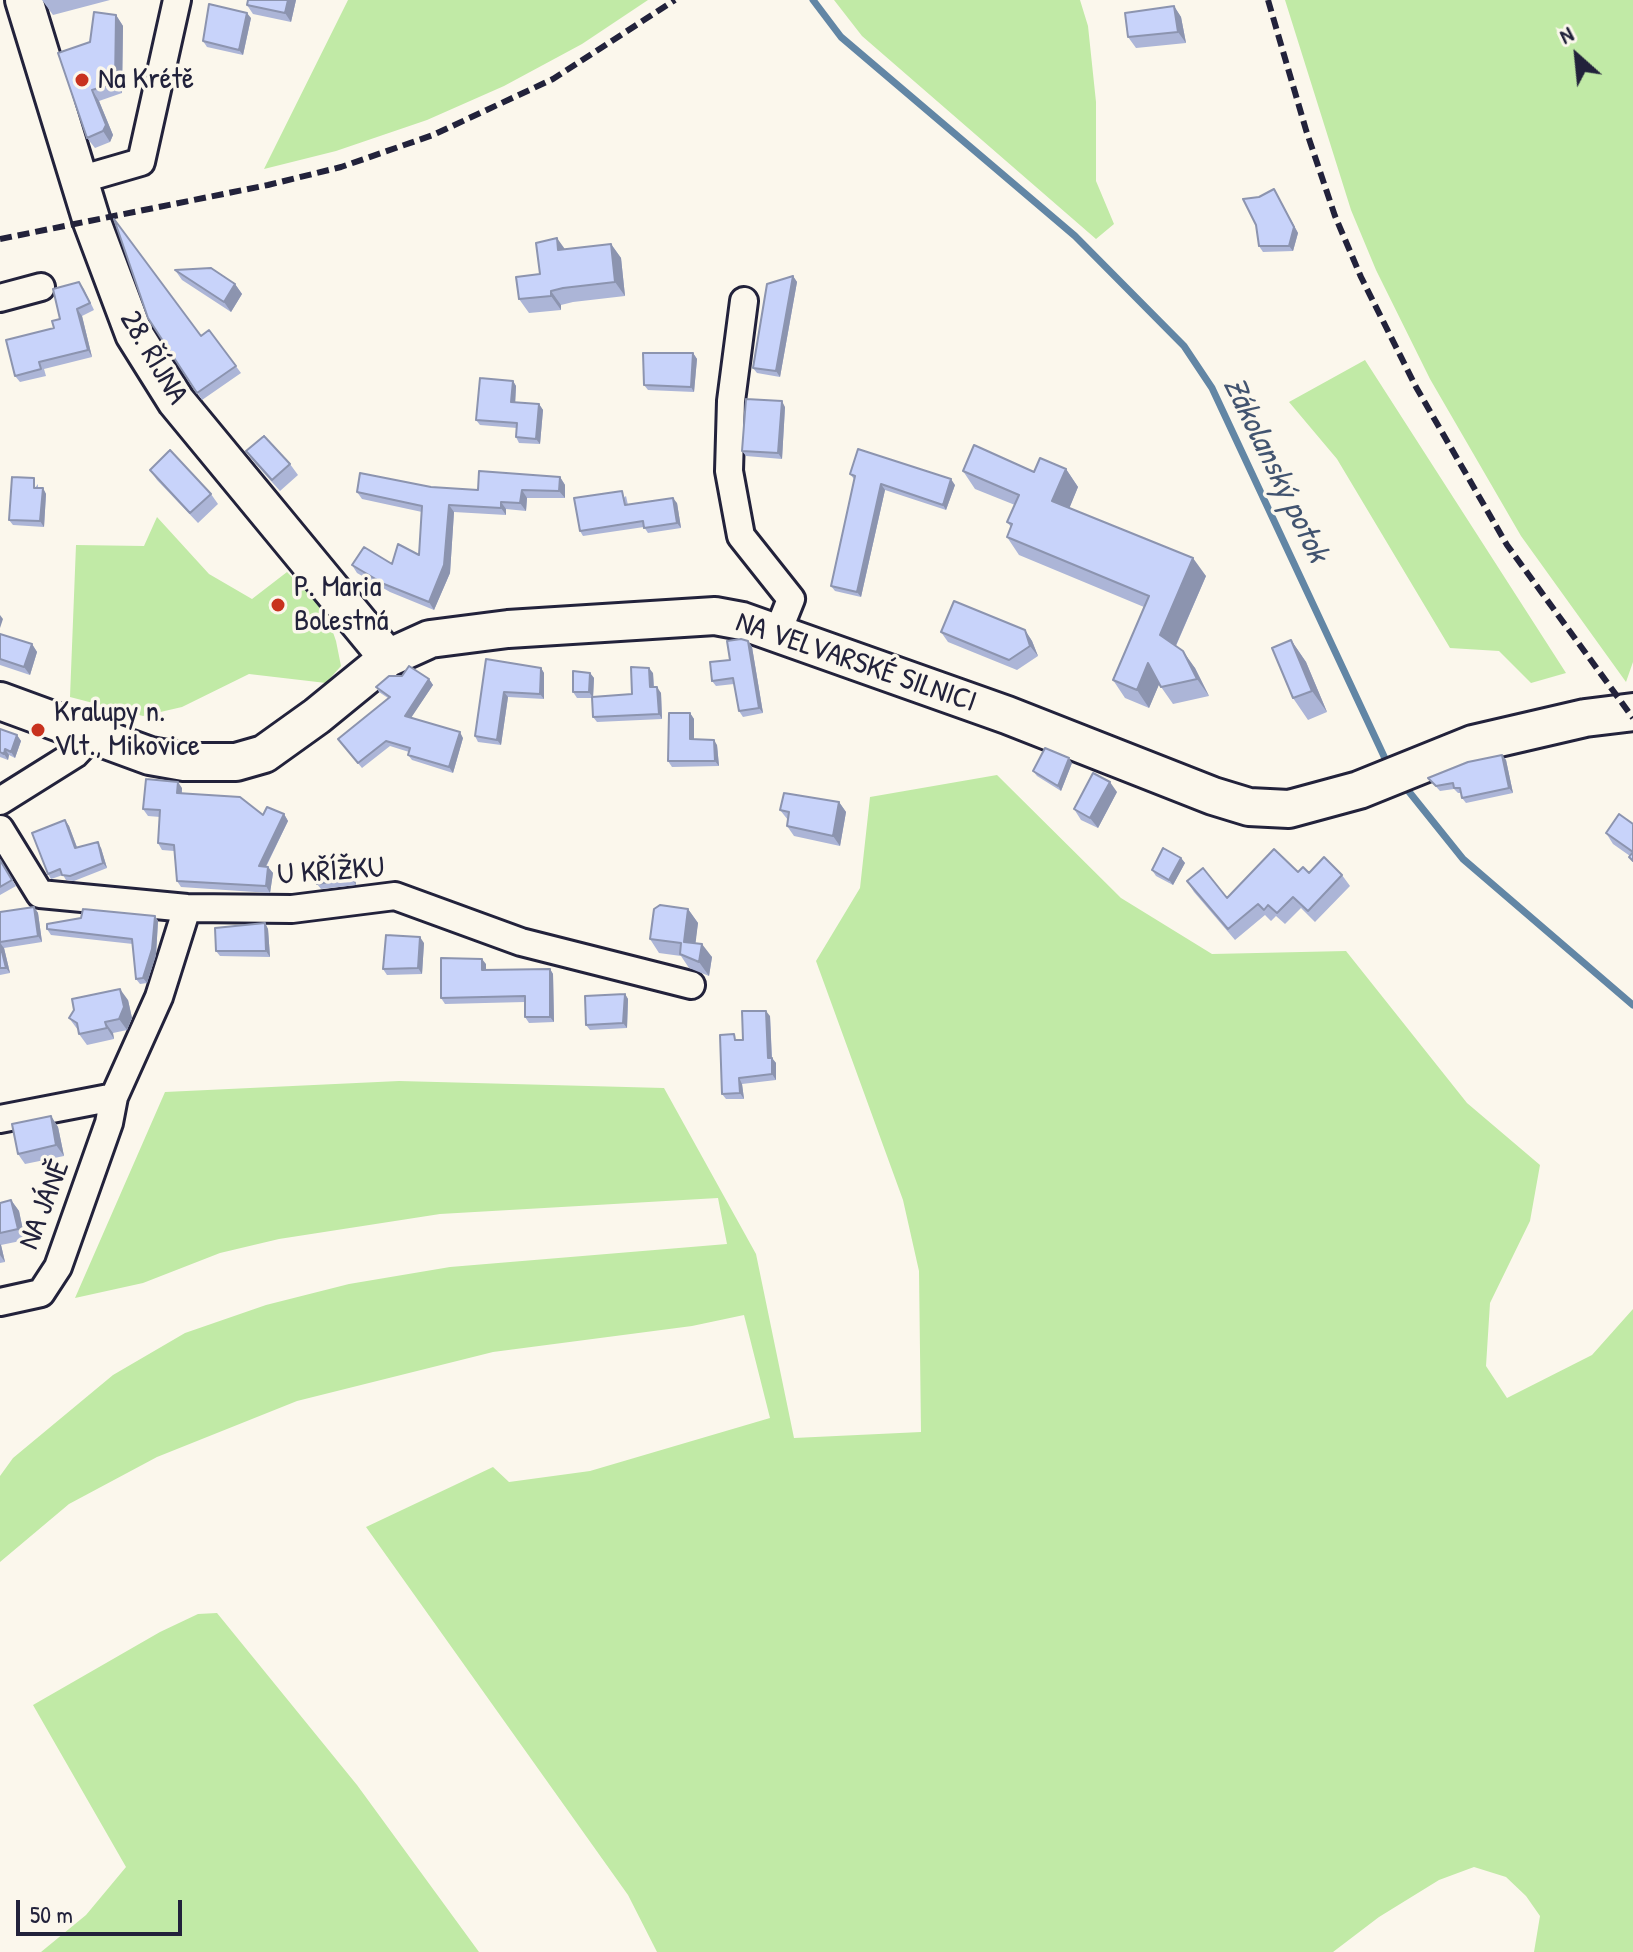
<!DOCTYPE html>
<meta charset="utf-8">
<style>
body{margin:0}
#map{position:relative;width:1633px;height:1952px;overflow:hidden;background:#fbf7ec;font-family:"Patrick Hand",sans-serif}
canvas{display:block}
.north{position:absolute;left:1537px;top:16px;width:80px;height:80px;-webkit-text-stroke:6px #fbf7ec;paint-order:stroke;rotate:333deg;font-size:22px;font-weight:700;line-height:32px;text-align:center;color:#22223b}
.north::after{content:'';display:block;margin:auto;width:28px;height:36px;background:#22223b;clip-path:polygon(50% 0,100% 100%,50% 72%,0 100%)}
.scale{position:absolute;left:16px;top:1900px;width:166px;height:36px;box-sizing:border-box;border:4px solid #22223b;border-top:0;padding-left:10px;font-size:24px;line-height:28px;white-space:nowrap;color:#22223b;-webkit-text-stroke:6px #fbf7ec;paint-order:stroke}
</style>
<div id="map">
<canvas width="1633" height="1952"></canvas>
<div class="north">N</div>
<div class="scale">50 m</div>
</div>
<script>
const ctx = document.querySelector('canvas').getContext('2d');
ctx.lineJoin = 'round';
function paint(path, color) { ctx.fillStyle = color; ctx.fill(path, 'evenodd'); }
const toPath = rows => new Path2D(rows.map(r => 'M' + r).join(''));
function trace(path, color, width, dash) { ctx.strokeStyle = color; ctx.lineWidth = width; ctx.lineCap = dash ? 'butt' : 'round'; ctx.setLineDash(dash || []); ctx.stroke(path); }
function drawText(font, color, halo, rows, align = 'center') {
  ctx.font = font + ' "Patrick Hand",sans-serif'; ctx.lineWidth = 7; ctx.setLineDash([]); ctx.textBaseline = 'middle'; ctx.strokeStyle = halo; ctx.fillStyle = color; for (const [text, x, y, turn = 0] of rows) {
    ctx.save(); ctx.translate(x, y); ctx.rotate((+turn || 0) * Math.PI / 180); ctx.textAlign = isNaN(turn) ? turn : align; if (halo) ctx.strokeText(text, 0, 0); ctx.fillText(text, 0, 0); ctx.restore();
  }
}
paint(toPath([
 [348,0,648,0,582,44,504,86,427,120,336,151,264,169],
 [834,0,1080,0,1088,26,1096,102,1096,181,1114,224,1096,239,862,36],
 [1285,0,1633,0,1633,662,1626,682,1521,536,1430,379,1376,270,1351,210],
 [1365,360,1566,673,1531,683,1499,651,1450,648,1337,459,1289,402],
 [157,517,209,574,252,599,287,572,326,612,336,641,341,666,326,683,249,674,182,707,143,716,70,697,76,545,144,546],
 [997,775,1121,898,1212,954,1346,951,1467,1103,1540,1165,1530,1221,1490,1303,1486,1366,1507,1398,1592,1355,1633,1309,1633,1952,1534,1952,1540,1916,1526,1896,1506,1877,1474,1867,1439,1880,1379,1917,1333,1952,657,1952,628,1895,366,1527,493,1467,509,1482,590,1471,770,1418,744,1315,692,1326,493,1352,297,1401,157,1457,69,1504,0,1562,0,1476,13,1458,113,1375,185,1333,266,1305,349,1284,450,1267,727,1244,718,1198,440,1214,279,1239,220,1253,143,1283,75,1298,165,1092,399,1081,664,1088,756,1254,794,1438,921,1432,919,1271,903,1200,816,961,860,888,870,797],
 [217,1613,357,1785,479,1952,41,1952,86,1915,126,1867,33,1705,160,1632,198,1614]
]), '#c1eaa6');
trace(toPath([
 [813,0,841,37,1075,236,1184,346,1212,388,1389,767],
 [1402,783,1463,859,1633,1005]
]), '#6286a5', 7);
const street = toPath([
 [79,180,141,162,177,0],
 [0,298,41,287],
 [744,301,731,401,729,471,741,536,791,599,777,634],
 [0,801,75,754,92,736],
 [0,829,40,894,187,908,292,909,395,896,521,942,691,985],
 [0,1119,114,1097],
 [0,1302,41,1293,58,1267,109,1123,114,1097,159,997,187,908]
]);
const secondary = toPath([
 [24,0,92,222,134,334,176,401,388,658],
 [0,701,150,756,184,762,236,762,264,754,317,716,388,658,430,639,508,629,715,616,742,621,1007,715,1213,796,1249,807,1289,809,1359,790,1473,744,1585,718,1633,712]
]);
trace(street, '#22223b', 32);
trace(secondary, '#22223b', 42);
trace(street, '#fbf7ec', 26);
trace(secondary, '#fbf7ec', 36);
trace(toPath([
 [1268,0,1306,130,1335,216,1361,277,1416,387,1507,545,1633,718],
 [0,239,268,185,341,167,433,135,553,79,675,0]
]), '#22223b', 6, [12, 6]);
paint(toPath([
 [42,0,110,0,53,15],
 [248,0,296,0,291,22,253,14,247,5],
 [1174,6,1181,17,1186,43,1136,48,1128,37],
 [116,15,123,26,122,93,99,101,113,135,110,142,95,148,87,138,90,42],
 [251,18,243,55,207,47,203,41],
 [1274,189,1298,233,1293,251,1263,252,1259,246,1259,197],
 [611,244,621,258,625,296,573,302,561,305,561,310,529,313,519,299,540,274,565,249],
 [175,270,235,284,242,294,231,312,182,280],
 [793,276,797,282,780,377,757,373,753,368],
 [79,282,84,289,94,310,82,316,92,357,44,369,46,376,20,382,15,376,54,328],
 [148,318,201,336,209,330,241,373,202,400],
 [693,353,697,359,694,392,648,390,644,385],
 [513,381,516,386,515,402,539,404,543,410,540,444,519,443,516,437,517,428,480,425,476,420],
 [785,407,782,459,746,456,742,451],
 [246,451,290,464,298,475,280,491,254,462],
 [1066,469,1078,487,1069,508,1206,576,1176,646,1195,668,1209,696,1173,704,1159,684,1149,708,1125,698,1113,680,1144,607,1019,555,1007,537,1011,527,1007,522,1015,505,975,489,963,471,1034,472],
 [150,470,211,494,218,504,198,523,157,480],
 [850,474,955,485,946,510,885,490,861,597,835,591,831,586,854,479],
 [560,477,565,485,565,498,527,498,526,511,506,509,506,515,454,512,450,573,434,610,390,592,357,573,352,565,392,564,419,555,422,512,362,499,357,492,431,487,478,490],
 [38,484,38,488,43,488,46,494,44,527,13,525,9,520],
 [626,496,628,505,677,503,681,528,648,533,644,527,583,536,580,531],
 [1025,630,1032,641,1038,656,1017,670,948,642,941,632],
 [0,634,32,644,37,652,30,675,0,665],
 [1291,640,1306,662,1327,712,1308,720,1293,698],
 [748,641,752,647,763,713,743,717,739,711,734,684,716,686,712,681],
 [486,659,541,668,544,673,544,699,508,697,501,745,478,742,475,736],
 [590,673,594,678,593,697,632,694,653,673,654,687,661,693,662,719,597,722,593,717,592,698,577,698,573,692],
 [429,679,433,685,411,717,463,738,453,773,412,760,408,755,409,752,390,746,362,768,342,744,388,698,379,692,376,687],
 [690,713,694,719,694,739,717,745,719,766,672,767,668,761],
 [0,729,17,735,21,741,15,758,9,755,8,760,0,757],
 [1502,755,1506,760,1513,793,1466,803,1462,798,1461,793,1458,793,1454,789,1440,791,1428,778],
 [1072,763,1061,791,1037,776,1033,771],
 [182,788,182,793,263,815,284,814,288,821,266,867,268,867,273,873,270,893,181,887,177,881,174,851,162,850,158,843,160,817,148,816,143,809],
 [1117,792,1098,828,1081,820,1074,809],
 [839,802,846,812,840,846,794,836,787,826,788,820,780,810],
 [65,820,69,826,77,847,101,848,107,868,74,881,66,880,63,875,51,879,48,874],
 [1633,824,1633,862,1629,857,1630,856,1613,844,1606,833],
 [1181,858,1185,863,1173,885,1156,876,1152,870],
 [0,860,16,886,0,895],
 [354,870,356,885,321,889,317,884],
 [1298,872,1342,875,1350,886,1315,922,1301,908,1285,924,1276,916,1271,921,1265,915,1235,940,1194,892,1187,881,1227,898],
 [34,907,38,913,42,942,4,948,10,973,0,975,0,912],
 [688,909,698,923,695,943,712,957,709,976,689,968,681,956,659,953,650,939],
 [155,916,158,921,156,955,147,983,140,984,136,979,133,944,51,935,47,929],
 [265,923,268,929,270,957,220,956,216,951],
 [424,943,422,974,387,975,383,969],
 [486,964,486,970,550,969,553,974,554,1022,529,1023,525,1017,525,1002,445,1004,441,998],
 [625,994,628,999,627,1028,590,1030,586,1025],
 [128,1000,132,1018,127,1030,113,1033,114,1039,87,1045,79,1034,78,1030,69,1018],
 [770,1016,772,1058,776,1063,776,1080,742,1084,744,1099,726,1099,722,1094,738,1040,743,1040],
 [51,1116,58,1127,64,1156,25,1164,18,1154],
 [11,1200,19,1211,25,1240,1,1245,5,1262,0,1263,0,1203]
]), '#acb5d7');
paint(toPath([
 [288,0,296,0,291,22,285,13],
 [1174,6,1181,17,1186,43,1178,32],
 [247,13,251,18,243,55,239,50],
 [116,15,123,26,122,93,115,83],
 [92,90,99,101,113,135,110,142,103,131],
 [1274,189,1298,233,1293,251,1289,246],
 [557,238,567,252,558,250],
 [611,244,621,258,625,296,615,282],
 [793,276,797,282,780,377,776,371],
 [235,284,242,294,231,312,224,302],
 [551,291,561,305,561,310,551,296],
 [77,309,82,316,92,357,88,350],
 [693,353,697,359,694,392,691,387],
 [513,381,516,386,515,407,511,402],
 [782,401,785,407,782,459,778,453],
 [539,404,543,410,540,444,536,439],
 [1066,469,1078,487,1065,519,1052,501],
 [560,477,565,485,565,498,559,491],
 [951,479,955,485,946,510,943,505],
 [881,484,885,490,861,597,857,592],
 [43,488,46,494,44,527,40,521],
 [522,490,527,498,526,511,520,503],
 [673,498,677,503,681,528,677,523],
 [501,502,506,509,506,515,501,508],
 [449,505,454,512,450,573,434,610,429,602],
 [1193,558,1206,576,1173,652,1160,635],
 [0,615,3,619,0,628],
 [1025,630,1032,641,1038,656,1030,646],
 [1291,640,1306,662,1327,712,1312,691],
 [748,641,752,647,763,713,759,708],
 [32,644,37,652,30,675,24,667],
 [1183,651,1195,668,1209,696,1197,679],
 [1148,663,1161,680,1149,708,1137,690],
 [541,668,544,673,544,699,540,694],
 [649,668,653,673,654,693,650,687],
 [590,673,594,678,593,698,589,692],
 [429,679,433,685,409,721,405,716],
 [657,687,661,693,662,719,659,714],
 [504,692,508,697,501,745,497,740],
 [690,713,694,719,694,745,690,739],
 [460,732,463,738,453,773,449,767],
 [17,735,21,741,15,758,11,752],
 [714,740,717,745,719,766,715,761],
 [5,749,9,755,8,760,4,754],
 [1502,755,1506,760,1513,793,1509,788],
 [1069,758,1072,763,1061,791,1058,786],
 [178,782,182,788,181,799,177,793],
 [1110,782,1117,792,1098,828,1090,818],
 [839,802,846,812,840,846,833,836],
 [284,814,288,821,263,872,259,866],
 [65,820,69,826,79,853,75,848],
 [98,842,101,848,107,868,103,863],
 [1181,858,1185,863,1173,885,1169,880],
 [350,864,354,870,356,885,352,879],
 [268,867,273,873,270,893,266,886],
 [34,907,38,913,42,942,38,936],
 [688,909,698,923,694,956,684,942],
 [155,916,158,921,156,955,147,983,143,978],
 [265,923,268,929,270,957,266,951],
 [420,937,424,943,422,974,418,968],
 [0,943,4,948,10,973,6,968],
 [702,944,712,957,709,976,699,962],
 [482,959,486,964,486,975,482,970],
 [550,969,553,974,554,1022,550,1017],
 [120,989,128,1000,132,1018,127,1030,119,1019],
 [625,994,628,999,627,1028,623,1023],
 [766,1011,770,1016,772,1063,768,1058],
 [105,1022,113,1033,114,1039,107,1028],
 [772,1058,776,1063,776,1080,772,1074],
 [739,1078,742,1084,744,1099,740,1093],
 [51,1116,58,1127,64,1156,56,1145],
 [11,1200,19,1211,25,1240,18,1229],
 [0,1244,1,1245,5,1262,0,1255]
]), '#8c94af');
const building = toPath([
 [248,0,288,0,285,13,247,5,248,0],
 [209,4,247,13,239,50,203,41,209,4],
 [1174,6,1178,32,1128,37,1125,13,1174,6],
 [94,12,116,15,115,83,92,90,106,125,103,131,87,138,58,53,90,42,94,12],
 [1274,189,1294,227,1289,246,1259,246,1256,225,1243,199,1259,197,1274,189],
 [114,219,201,336,209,330,236,366,197,393,148,318,114,219],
 [557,238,558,250,611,244,615,282,563,288,551,291,551,296,519,299,516,277,540,274,536,243,557,238],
 [211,268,235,284,224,302,175,270,211,268],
 [793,276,776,371,753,368,767,284,793,276],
 [79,282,90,303,77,309,88,350,39,362,41,369,15,376,6,340,54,328,52,321,60,319,53,289,79,282],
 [643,353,693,353,691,387,644,385,643,353],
 [480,378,513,381,511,402,539,404,536,439,516,437,517,423,476,420,480,378],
 [746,399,782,401,778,453,742,451,746,399],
 [264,436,290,464,272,480,246,451,264,436],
 [974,445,1034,472,1040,458,1066,469,1052,501,1193,558,1160,635,1183,651,1197,679,1161,687,1148,663,1137,690,1113,680,1149,596,1007,537,1012,524,1007,522,1019,495,963,471,974,445],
 [858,449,951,479,943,505,881,484,857,592,831,586,855,476,850,474,858,449],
 [170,450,211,494,190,513,150,470,170,450],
 [479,471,560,477,559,491,522,490,520,503,501,502,501,508,449,505,444,565,429,602,384,584,352,565,364,547,392,564,398,544,419,555,422,506,357,492,360,473,431,487,478,490,479,471],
 [12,477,34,478,34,488,43,488,40,521,9,520,12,477],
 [622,491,625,505,673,498,677,523,644,528,643,521,580,531,574,498,622,491],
 [954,601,1025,630,1030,646,1009,660,941,632,954,601],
 [0,634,32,644,24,667,0,659,0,634],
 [741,639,748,641,759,708,739,711,733,678,712,681,710,662,730,660,727,641,741,639],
 [1291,640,1312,691,1293,698,1272,648,1291,640],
 [486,659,541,668,540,694,504,692,497,740,475,736,486,659],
 [409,666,429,679,405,716,460,732,449,767,408,755,410,748,386,741,358,763,338,739,390,697,376,687,389,676,402,676,409,666],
 [631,667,649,668,650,687,657,687,659,714,593,717,592,697,632,694,631,667],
 [573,671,590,673,589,692,573,692,573,671],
 [669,713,690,713,690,739,714,740,715,761,668,761,669,713],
 [0,729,17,735,11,752,5,749,4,754,0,752,0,729],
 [1045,748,1069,758,1058,786,1033,771,1045,748],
 [1502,755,1509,788,1462,798,1460,788,1454,788,1453,783,1436,786,1428,778,1468,762,1502,755],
 [1093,773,1110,782,1090,818,1074,809,1093,773],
 [146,779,178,782,177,793,240,797,263,815,267,807,284,814,259,866,268,867,266,886,177,881,174,845,158,843,160,810,143,809,146,779],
 [784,793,839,802,833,836,787,826,789,812,780,810,784,793],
 [1619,814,1633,824,1633,861,1629,857,1633,852,1606,833,1619,814],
 [65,820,75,848,98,842,103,863,70,876,62,875,60,869,48,874,32,833,65,820],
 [1163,848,1181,858,1169,880,1152,870,1163,848],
 [1274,849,1298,872,1303,867,1309,873,1324,857,1342,875,1308,911,1293,897,1277,913,1268,905,1264,910,1258,904,1228,929,1187,881,1203,868,1227,898,1274,849],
 [0,860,12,880,0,887,0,860],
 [350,864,352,879,317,884,315,871,350,864],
 [660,905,688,909,684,942,702,944,699,962,680,954,681,943,650,939,654,909,660,905],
 [34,907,38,936,0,942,0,912,34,907],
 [83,909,155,916,152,949,143,978,136,979,132,939,47,929,47,924,81,918,83,909],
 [265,923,266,951,216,951,215,928,265,923],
 [386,935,420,937,418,968,383,969,386,935],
 [0,944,6,968,0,968,0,944],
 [441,958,482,959,482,970,550,969,550,1017,525,1017,525,996,441,998,441,958],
 [120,989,124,1007,119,1019,105,1022,107,1028,79,1034,77,1023,69,1018,74,1010,72,999,120,989],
 [625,994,623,1023,586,1025,585,996,625,994],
 [742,1011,766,1011,768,1058,772,1058,772,1074,739,1078,740,1093,722,1094,720,1035,734,1034,735,1040,743,1040,742,1011],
 [51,1116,56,1145,18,1154,12,1124,51,1116],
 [11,1200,18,1229,0,1233,0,1203,11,1200]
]);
paint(building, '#c8d3fa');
trace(building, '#8c94af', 2);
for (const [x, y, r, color] of [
 [82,80,8,"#c8321e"],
 [278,605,8,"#c8321e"],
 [38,730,8,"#c8321e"]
]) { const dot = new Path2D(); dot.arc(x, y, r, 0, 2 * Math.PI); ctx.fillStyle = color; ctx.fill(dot); trace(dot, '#fbf7ec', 3); }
drawText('30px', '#22223b', '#fbf7ec', [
 ["Na Krétě",98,80],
 ["P. Maria",294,588],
 ["Bolestná",294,622],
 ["Kralupy n.",54,713],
 ["Vlt., Mikovice",54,747]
], 'left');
drawText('30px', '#22223b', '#fbf7ec', [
 ["28. ŘÍJNA",153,358,59],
 ["NA VELVARSKÉ SILNICI",856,663,19],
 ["U KŘÍŽKU",331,872,-4],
 ["NA JÁNĚ",45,1205,-69]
]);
drawText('italic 32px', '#425470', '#fbf7ec', [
 ["Zákolanský potok",1275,470,64]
]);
</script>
